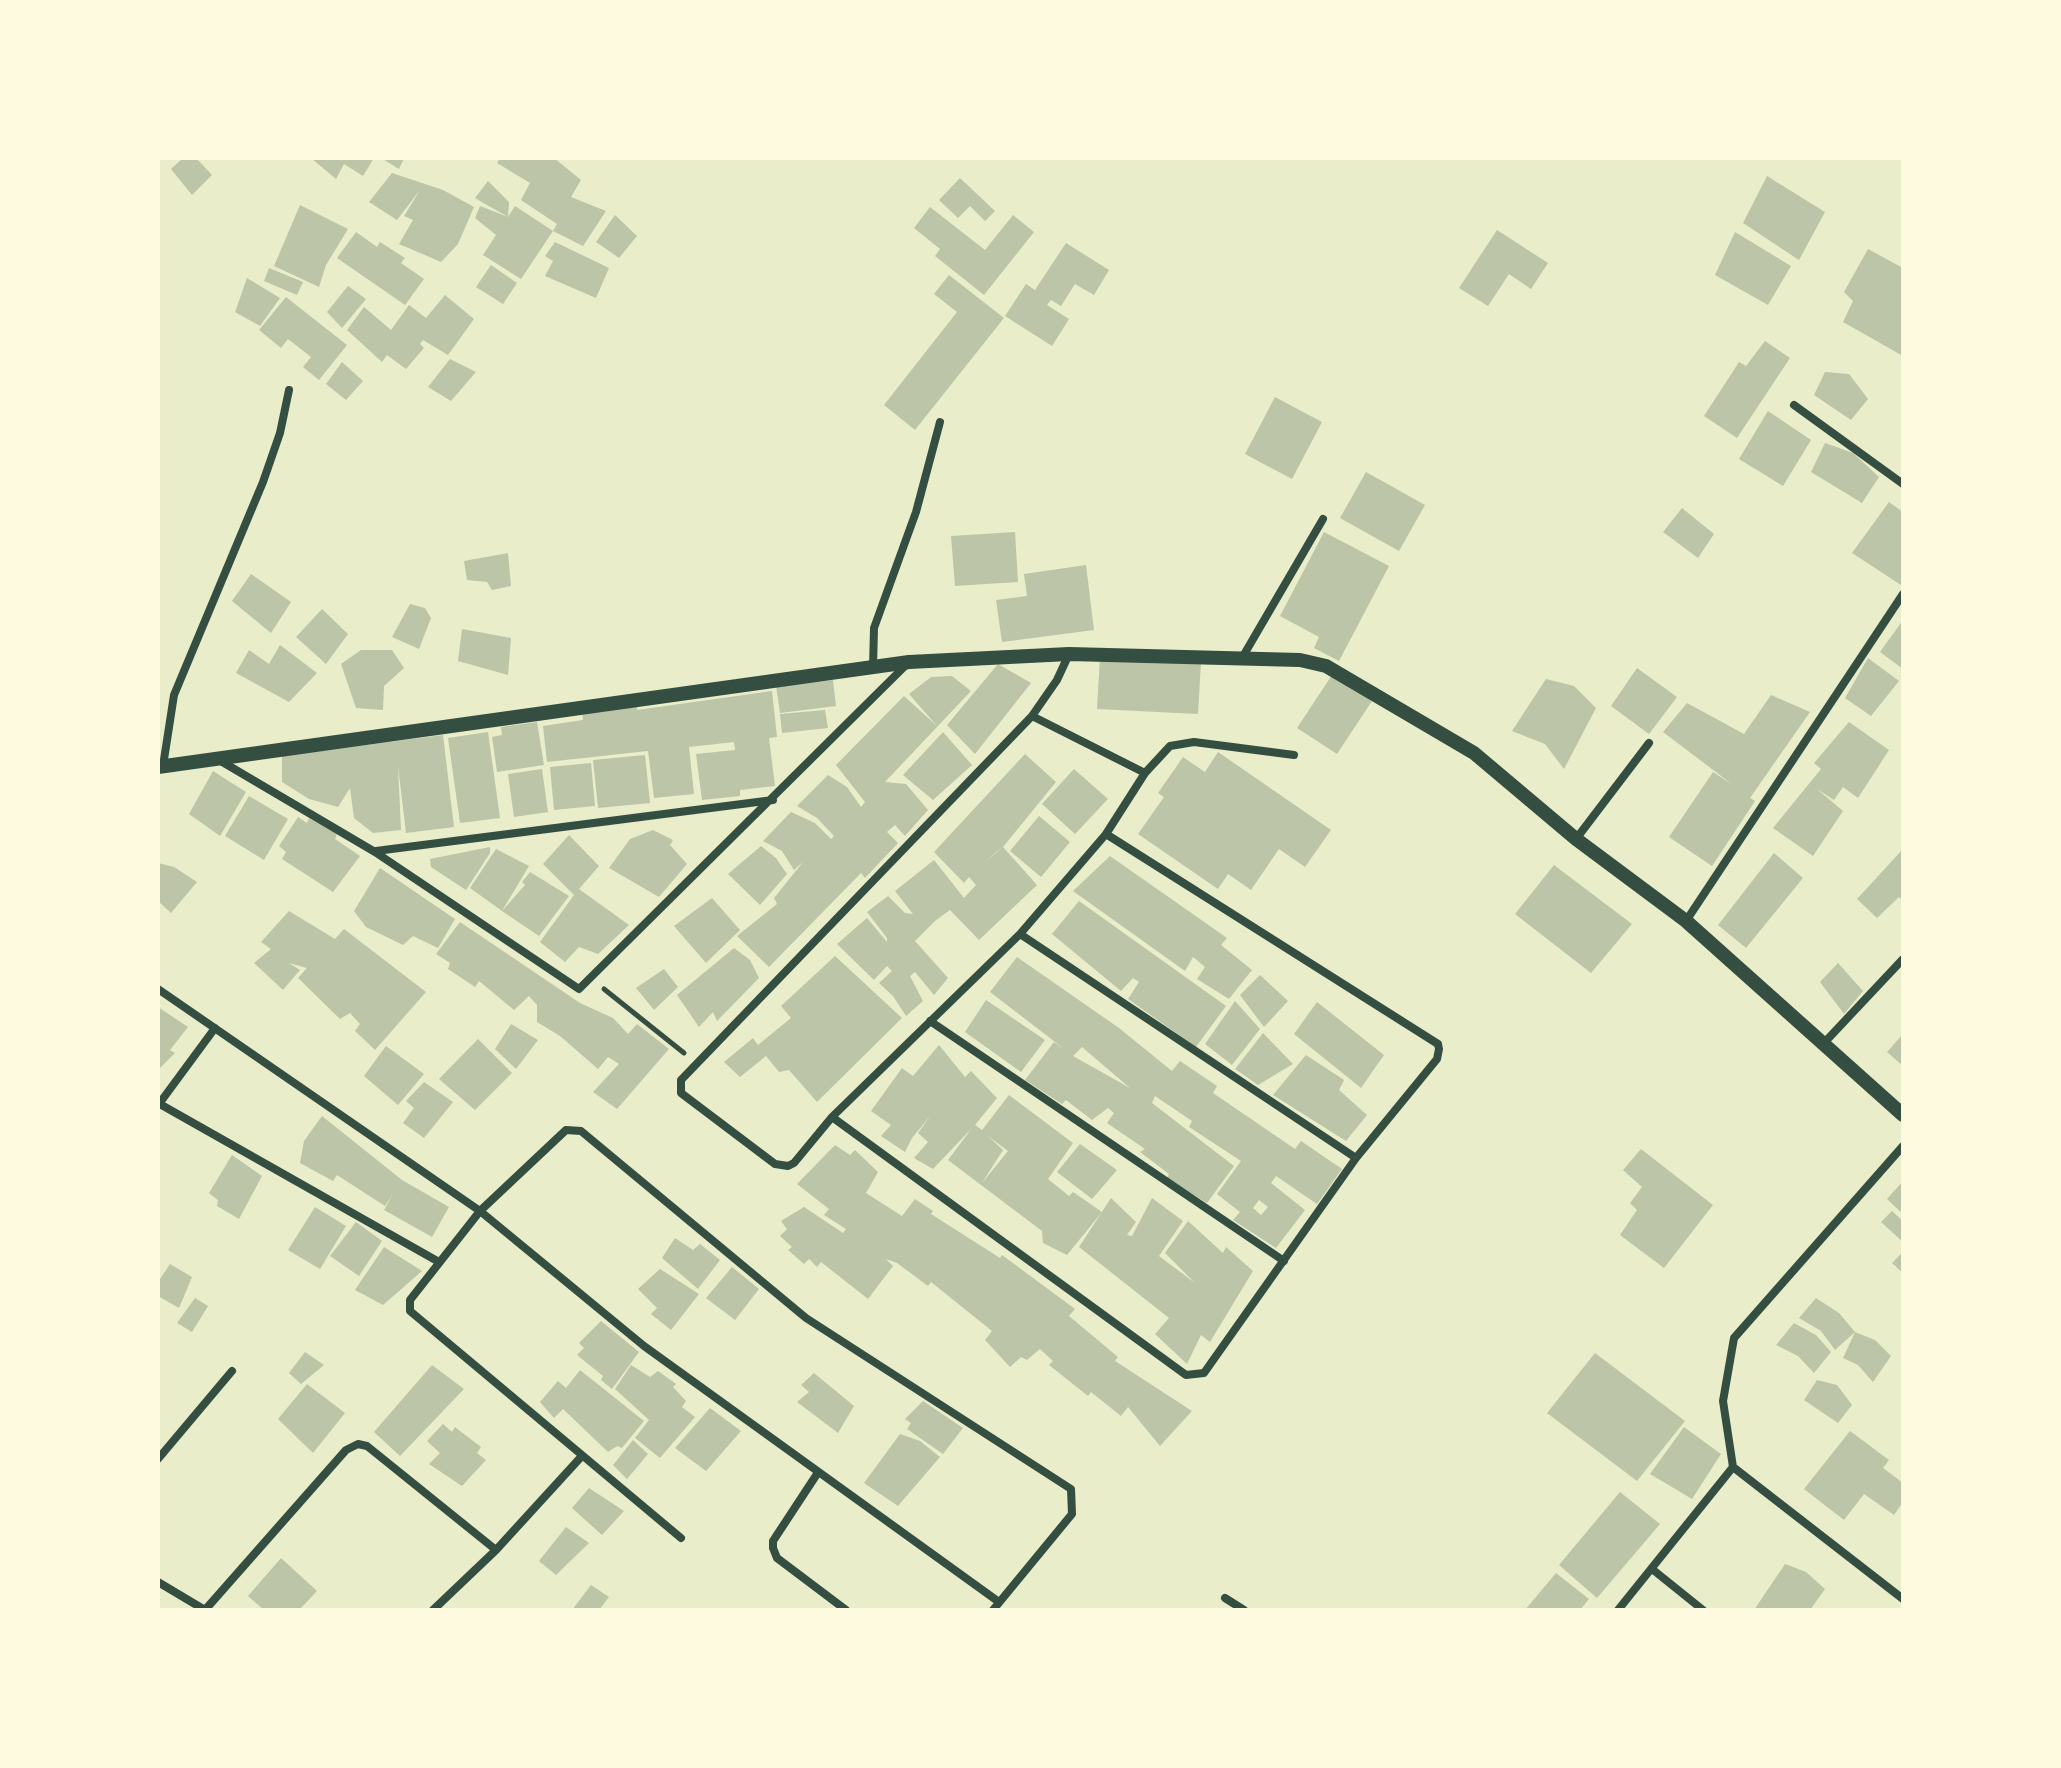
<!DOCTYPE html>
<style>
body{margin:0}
#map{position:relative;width:2061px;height:1768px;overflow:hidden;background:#e9edc9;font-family:Commissioner,sans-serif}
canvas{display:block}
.frame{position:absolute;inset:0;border:160px solid #fefae0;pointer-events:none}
</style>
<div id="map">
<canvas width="2061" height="1768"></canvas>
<div class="frame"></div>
</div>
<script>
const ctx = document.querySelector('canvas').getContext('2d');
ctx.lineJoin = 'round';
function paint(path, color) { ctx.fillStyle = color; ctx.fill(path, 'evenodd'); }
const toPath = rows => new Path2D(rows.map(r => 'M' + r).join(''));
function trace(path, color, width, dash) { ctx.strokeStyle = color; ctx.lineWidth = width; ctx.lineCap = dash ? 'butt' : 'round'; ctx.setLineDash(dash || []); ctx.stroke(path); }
paint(toPath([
 [183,158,196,158,212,175,192,195,171,169],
 [311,158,374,158,363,176,344,164,336,179],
 [381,158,404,158,399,169],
 [500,158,554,158,581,180,571,197,606,211,583,246,553,231,557,224,521,200,530,183,497,163],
 [392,173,443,190,474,207,458,244,441,262,399,244,413,220,404,216,420,190,397,220,369,202],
 [1767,176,1825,212,1799,260,1743,223],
 [960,178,995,211,985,221,970,206,958,218,939,200],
 [488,181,509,202,508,217,515,206,553,231,521,279,483,255,496,235,475,218,480,206,508,217,475,198],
 [300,205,348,229,326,265,319,287,274,266],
 [930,207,985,250,1013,215,1034,232,984,295,935,256,940,249,914,228],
 [615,215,637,236,619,258,596,242],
 [1497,230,1548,263,1531,289,1509,274,1488,306,1459,288],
 [356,232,377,247,380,242,405,258,401,263,424,279,405,305,337,258],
 [1735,232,1791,266,1768,305,1715,275],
 [555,242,609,268,596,298,545,276,553,261,545,256],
 [1066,243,1109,270,1094,295,1075,284,1061,306,1051,300,1047,305,1069,319,1052,346,1005,316,1026,284,1035,290],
 [1868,249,1903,268,1903,356,1843,322,1853,301,1844,292],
 [491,265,517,283,503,304,476,287],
 [269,268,303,282,297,295,264,281],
 [949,275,1004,318,915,430,884,405,957,312,934,294],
 [247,278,280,298,260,326,235,312],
 [348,286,366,299,342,328,327,312],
 [445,295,474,319,448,355,423,340,420,344,424,348,406,369,387,355,382,362,347,330,364,307,391,330,409,305,426,318],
 [286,297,347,345,319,380,303,367,311,357,288,339,281,348,259,330],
 [1765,341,1790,358,1737,438,1704,416,1739,362,1746,366],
 [450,359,476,372,451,401,428,387],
 [342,362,363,381,346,400,326,384],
 [1825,372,1849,374,1868,399,1851,420,1814,395],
 [1275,397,1322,422,1292,479,1245,454],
 [1768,411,1811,440,1783,486,1739,459],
 [1825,443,1853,453,1879,477,1862,503,1811,472],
 [1366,472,1425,505,1399,551,1340,518],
 [1889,502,1903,512,1901,585,1852,553],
 [1682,508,1714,534,1698,558,1663,532],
 [1015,532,1018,582,955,586,951,536],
 [1324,532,1389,566,1339,661,1314,648,1319,637,1280,616],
 [508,553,511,586,492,590,487,582,467,580,464,561],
 [1086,565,1094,630,1002,642,996,600,1027,596,1024,574],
 [251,574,291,602,271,633,232,601],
 [410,604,425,608,431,618,419,649,392,637],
 [322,609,348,634,326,664,296,637],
 [1903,620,1903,669,1880,652],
 [462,629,511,638,508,675,458,661],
 [280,645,317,673,289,702,236,673,249,650,269,664],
 [361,650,392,650,404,668,384,686,383,710,356,708,341,664],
 [1100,657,1201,662,1198,714,1097,709],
 [1868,658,1899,681,1871,716,1845,698],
 [998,664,1031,683,975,754,947,725],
 [1637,668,1677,697,1649,734,1611,706],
 [1332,675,1372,701,1337,754,1297,728],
 [952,676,971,691,885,782,906,784,928,810,905,836,895,825,887,832,898,843,865,878,861,873,769,967,737,936,777,904,774,898,803,862,794,870,782,851,763,841,791,812,815,823,831,839,834,836,817,818,797,806,828,775,847,787,861,807,865,802,836,765,904,696,937,726,909,694,931,677],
 [1546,679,1574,686,1596,708,1564,769,1545,744,1512,731],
 [833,680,836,706,780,713,776,686],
 [772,691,777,737,769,738,775,786,740,790,740,796,702,800,696,754,735,750,734,742,689,747,694,794,654,798,648,751,547,762,543,726,583,720,582,712,637,706,637,710],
 [1771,695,1810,712,1750,798,1755,801,1712,866,1669,837,1713,772,1733,785,1663,732,1687,703,1744,734],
 [825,710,828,728,782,733,780,714],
 [537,722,544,765,497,772,492,737,502,735,501,727],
 [1849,722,1889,750,1858,798,1843,787,1834,800,1817,789,1843,811,1813,856,1773,828,1821,769,1814,763],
 [488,732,500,818,460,823,448,738],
 [943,732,972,765,933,800,903,775],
 [443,735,454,827,406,833,398,766,401,830,373,833,354,818,350,788,338,807,309,799,282,782,282,756],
 [1218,752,1331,830,1305,867,1279,849,1251,890,1228,874,1218,889,1138,834,1164,797,1158,793,1183,757,1205,772],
 [1025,754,1056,782,1003,847,996,852,985,862,1003,847,1037,885,979,940,950,910,935,921,915,941,948,978,934,995,915,972,910,976,923,1001,906,1016,893,996,879,983,892,971,887,966,874,980,837,944,867,918,887,942,887,938,867,912,888,896,905,913,913,914,895,891,934,860,964,898,976,885,969,877,964,883,934,852],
 [645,755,650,803,598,808,593,760],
 [591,763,595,806,554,810,550,767],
 [542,769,548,812,514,817,508,774],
 [1074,769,1108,799,1075,834,1042,804],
 [213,771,246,792,220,836,189,814],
 [249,796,288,819,264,860,225,836],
 [1039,816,1070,842,1041,877,1010,851],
 [298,817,307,823,309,818,337,834,335,839,360,856,333,892,282,859,286,852,279,846],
 [653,830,673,840,670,845,687,864,659,897,609,868,630,839],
 [569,835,599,866,579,889,629,925,598,954,579,947,565,962,540,942,574,895,543,864],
 [761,846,776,858,787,874,760,905,728,874],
 [490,847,490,853,466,890,431,867,430,859],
 [496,849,529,866,502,911,470,888],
 [1903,849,1903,901,1899,897,1877,918,1857,899],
 [1774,853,1803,878,1746,948,1718,925],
 [1110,856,1227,938,1221,945,1252,970,1229,999,1197,979,1205,967,1193,957,1185,971,1073,891],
 [158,863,174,867,197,882,171,913,158,901],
 [1554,865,1632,924,1591,973,1515,914],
 [380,868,455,919,438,948,413,936,403,945,366,927,354,911],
 [530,872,569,896,539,936,502,911,525,885,522,882],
 [712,898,740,930,706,963,674,926],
 [1079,901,1226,1006,1196,1047,1128,999,1139,982,1133,978,1121,991,1052,934],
 [289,911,335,939,344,929,426,992,375,1050,355,1031,360,1024,350,1013,340,1019,298,978,307,968,289,963,300,970,283,990,254,963,271,949,261,942],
 [460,922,580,1003,613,1018,628,1034,637,1024,669,1049,617,1109,593,1092,619,1064,608,1057,598,1069,560,1036,537,1022,537,1005,529,996,514,1010,479,981,475,987,448,969,450,963,436,954],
 [734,948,750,960,759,978,717,1021,713,1012,699,1027,677,995],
 [835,956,902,1018,817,1102,789,1070,779,1072,766,1056,740,1077,724,1062,753,1038,758,1045,791,1018,781,1006],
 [1017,957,1119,1028,1172,1071,1180,1061,1217,1086,1213,1093,1295,1149,1301,1141,1342,1169,1317,1204,1276,1176,1271,1183,1305,1210,1276,1248,1233,1220,1240,1212,1217,1194,1241,1161,1189,1127,1192,1121,1155,1096,1152,1103,1234,1166,1207,1203,1167,1178,1169,1174,1140,1152,1145,1149,1107,1123,1114,1113,1108,1108,1092,1120,1066,1100,1062,1104,1025,1080,1054,1042,1063,1048,990,992],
 [1082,1047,1130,1088,1073,1056],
 [1259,1200,1268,1207,1261,1215,1253,1208],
 [1838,963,1863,991,1844,1014,1820,982],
 [664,969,678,987,654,1010,636,988],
 [1260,975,1288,1001,1264,1027,1240,995],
 [986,1000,1045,1040,1021,1072,965,1032],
 [1235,1001,1260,1029,1232,1065,1205,1044],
 [1317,1002,1384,1055,1361,1088,1294,1034],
 [158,1007,188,1027,170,1050,175,1053,158,1070],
 [511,1024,538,1040,516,1069,495,1049],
 [1263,1033,1293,1064,1258,1085,1235,1069],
 [1903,1034,1903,1066,1887,1052],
 [478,1039,512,1073,475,1110,439,1079],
 [939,1045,965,1077,971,1071,997,1098,975,1125,982,1130,1009,1095,1073,1143,1048,1179,1069,1196,1073,1192,1102,1212,1067,1255,1043,1243,1042,1231,948,1160,972,1128,933,1169,914,1158,928,1142,918,1133,931,1115,912,1138,905,1152,881,1136,891,1125,871,1111,902,1068,913,1076],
 [988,1136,1008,1151,982,1183,1003,1150],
 [386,1046,424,1074,398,1105,364,1076],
 [1306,1055,1344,1080,1339,1090,1367,1115,1346,1141,1273,1095],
 [424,1082,453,1102,424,1138,403,1123,414,1108,406,1101],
 [322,1116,402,1180,449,1207,432,1237,384,1210,393,1194,385,1206,337,1175,333,1181,300,1163,304,1141],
 [1080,1144,1117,1170,1092,1199,1057,1172],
 [835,1145,850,1155,855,1150,878,1172,866,1193,902,1216,915,1199,933,1211,931,1214,1000,1258,1002,1255,1075,1309,1069,1316,1118,1357,1115,1361,1192,1411,1160,1446,1128,1407,1121,1416,1091,1392,1088,1396,1049,1365,1053,1361,1040,1349,1027,1360,1021,1357,1010,1367,985,1340,992,1331,931,1282,928,1286,897,1263,886,1259,893,1266,868,1299,821,1262,817,1267,809,1259,804,1264,788,1250,792,1247,780,1236,787,1229,781,1221,804,1207,843,1233,846,1229,824,1215,829,1209,797,1184],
 [1641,1149,1713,1205,1664,1268,1620,1235,1637,1210,1630,1203,1642,1187,1623,1170],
 [232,1155,262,1176,239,1219,217,1206,218,1200,209,1193],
 [1903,1181,1903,1214,1887,1199],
 [1111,1198,1136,1222,1127,1235,1132,1236,1152,1198,1183,1221,1159,1256,1195,1283,1165,1253,1188,1221,1223,1253,1226,1247,1253,1271,1210,1342,1201,1335,1187,1364,1155,1334,1169,1318,1079,1247],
 [315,1207,346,1226,320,1269,288,1250],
 [1892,1211,1903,1221,1903,1242,1881,1222],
 [356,1222,382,1241,359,1276,330,1256],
 [675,1238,693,1250,700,1244,720,1260,698,1289,662,1258],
 [384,1247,422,1271,383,1305,355,1290],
 [1903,1252,1903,1273,1892,1263],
 [170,1264,192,1277,179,1308,158,1296,158,1282],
 [732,1267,759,1289,735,1320,706,1298],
 [660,1269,699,1294,671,1330,651,1314,657,1308,638,1289],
 [195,1298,208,1306,192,1332,177,1323],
 [1816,1298,1839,1313,1855,1332,1835,1350,1821,1331,1799,1318],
 [601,1321,639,1352,612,1389,601,1380,603,1376,577,1355,584,1348,579,1343],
 [1794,1323,1816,1335,1831,1352,1814,1373,1798,1356,1776,1345],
 [1855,1332,1875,1340,1891,1356,1873,1382,1858,1365,1843,1358],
 [305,1352,324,1365,301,1384,289,1373],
 [1595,1353,1685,1421,1637,1481,1547,1413],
 [432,1365,464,1389,400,1456,374,1432],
 [631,1365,650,1377,658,1371,676,1384,673,1387,686,1401,682,1407,695,1417,660,1458,635,1438,649,1420,615,1389],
 [580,1370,644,1421,622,1448,617,1446,608,1452,563,1409,554,1418,540,1402,558,1381,566,1388],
 [814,1373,854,1406,838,1433,797,1402,809,1392,801,1385],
 [1817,1380,1837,1385,1852,1405,1838,1423,1804,1400],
 [307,1384,345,1413,313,1453,278,1419],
 [923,1401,963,1428,943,1454,907,1429,911,1423,905,1419],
 [710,1408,741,1431,706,1471,675,1448],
 [443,1424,452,1432,455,1427,481,1447,477,1453,486,1460,462,1486,429,1464,440,1453,427,1441],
 [1684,1427,1721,1454,1692,1499,1650,1474],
 [1850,1431,1889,1460,1883,1468,1903,1483,1903,1502,1894,1515,1864,1494,1844,1520,1804,1489],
 [900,1434,920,1441,940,1457,898,1506,864,1483],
 [633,1440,648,1454,627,1479,613,1465],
 [589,1488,624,1511,602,1535,572,1508],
 [1620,1492,1660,1524,1597,1598,1559,1565],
 [566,1527,589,1543,556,1575,539,1561],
 [281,1558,317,1591,299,1610,264,1610,248,1596],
 [1785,1564,1806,1572,1825,1589,1810,1610,1754,1610],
 [1556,1573,1589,1599,1580,1610,1525,1610],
 [591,1585,609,1597,599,1610,572,1610]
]), '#bcc5a7');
trace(toPath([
 [604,989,684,1053]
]), '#344e41', 5);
trace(toPath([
 [1794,405,1903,484],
 [1069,654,1057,680,1032,716,681,1080,681,1093,775,1164,788,1166,794,1163,832,1117,1020,934,1106,834,1145,773,1170,746,1194,742,1294,755],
 [1242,658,1323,519],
 [873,668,874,628,916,512,940,422],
 [1032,716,1145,773],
 [219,760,375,852,579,989,908,663],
 [163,766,174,695,263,482,280,433,289,390],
 [1576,839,1649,743],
 [376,851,773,800],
 [1686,921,1903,594],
 [1020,934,1356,1158],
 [158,989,480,1211,644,1346,999,1602],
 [930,1021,1284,1261],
 [1824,1043,1903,959],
 [158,1103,439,1262],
 [159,1104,215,1028],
 [832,1117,1186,1375,1204,1373,1356,1158,1437,1059,1439,1049,1438,1044,1106,834],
 [158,1459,232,1371],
 [1733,1467,1903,1599],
 [817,1474,773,1541,773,1548,777,1558,846,1610],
 [681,1538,410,1311,410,1300,480,1211,566,1130,581,1131,806,1318,1071,1489,1072,1514,993,1610],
 [1652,1569,1703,1610],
 [158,1582,205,1610],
 [1225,1598,1244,1610],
 [205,1610,346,1450,358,1444,367,1446,496,1550],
 [433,1610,496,1550,581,1457],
 [1618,1610,1733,1467,1723,1401,1734,1338,1903,1146]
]), '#344e41', 8);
trace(toPath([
 [158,767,909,662,1069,654,1300,660,1326,666,1474,753,1576,839,1686,921,1903,1115]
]), '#344e41', 14);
</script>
